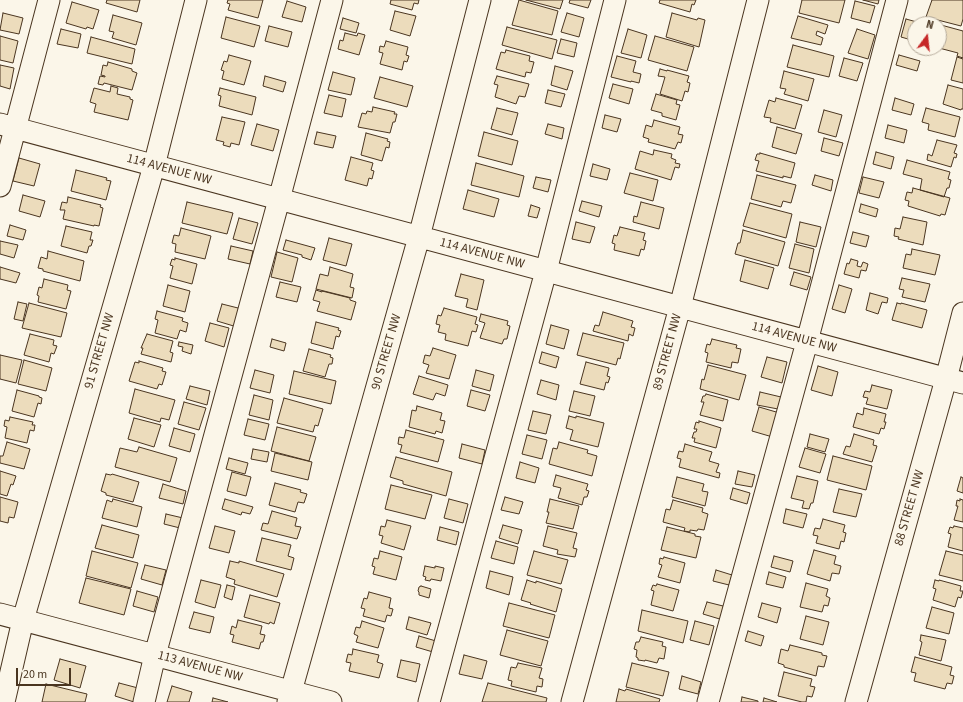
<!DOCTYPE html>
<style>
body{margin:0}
#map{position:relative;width:963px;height:702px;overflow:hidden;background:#fbf6e9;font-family:"Source Sans 3",sans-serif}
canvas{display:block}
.north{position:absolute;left:907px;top:16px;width:40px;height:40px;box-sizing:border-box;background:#fbf6e9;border:1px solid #b4a999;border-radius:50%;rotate:15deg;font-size:11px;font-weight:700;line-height:16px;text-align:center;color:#4a3520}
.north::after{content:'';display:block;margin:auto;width:14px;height:18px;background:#c62828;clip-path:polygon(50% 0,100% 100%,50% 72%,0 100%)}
.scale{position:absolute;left:16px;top:668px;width:55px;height:18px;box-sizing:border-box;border:2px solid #4a3520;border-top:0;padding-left:5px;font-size:12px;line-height:14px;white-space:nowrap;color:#4a3520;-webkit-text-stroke:3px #fbf6e9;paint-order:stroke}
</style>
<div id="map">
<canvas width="963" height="702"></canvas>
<div class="north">N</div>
<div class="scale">20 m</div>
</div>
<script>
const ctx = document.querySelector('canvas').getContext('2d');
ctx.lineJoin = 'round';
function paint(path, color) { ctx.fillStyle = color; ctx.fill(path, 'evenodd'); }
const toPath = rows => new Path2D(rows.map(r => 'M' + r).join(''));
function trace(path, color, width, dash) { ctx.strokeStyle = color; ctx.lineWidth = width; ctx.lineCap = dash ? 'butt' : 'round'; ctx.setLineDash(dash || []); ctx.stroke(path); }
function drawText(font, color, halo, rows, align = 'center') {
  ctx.font = font + ' "Source Sans 3",sans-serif'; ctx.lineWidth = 3; ctx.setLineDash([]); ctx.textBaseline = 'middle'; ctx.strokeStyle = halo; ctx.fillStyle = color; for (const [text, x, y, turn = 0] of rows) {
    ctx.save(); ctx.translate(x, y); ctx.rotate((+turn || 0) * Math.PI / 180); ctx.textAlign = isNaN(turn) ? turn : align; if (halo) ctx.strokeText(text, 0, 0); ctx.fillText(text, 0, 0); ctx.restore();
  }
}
const building = toPath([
 [107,0,140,0,137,12,106,3,107,0],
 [228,0,263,0,258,18,228,10,230,4,227,3,228,0],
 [391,0,419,0,418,4,414,3,412,10,390,4,391,0],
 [519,0,558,11,552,35,512,25,519,0],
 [526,0,563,0,560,9,526,0],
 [570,0,591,0,588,8,569,3,570,0],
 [660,0,696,0,694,5,692,4,690,12,659,3,660,0],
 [802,0,845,0,839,23,799,13,802,0],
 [863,0,879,0,878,4,863,0],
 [932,0,963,0,963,19,961,26,926,17,932,0],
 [287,1,306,7,302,22,282,17,287,1],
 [855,1,875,6,870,23,851,18,855,1],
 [72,2,99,10,93,29,87,27,86,29,66,23,72,2],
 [395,11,416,16,410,36,390,30,395,11],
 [3,13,23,18,19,34,0,30,3,13],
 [567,13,584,18,579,37,561,32,567,13],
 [672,13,697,20,698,18,705,20,699,47,666,37,672,13],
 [113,15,142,23,136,45,112,38,114,32,109,31,113,15],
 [798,16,828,25,825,34,817,31,816,35,823,38,821,45,791,38,798,16],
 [226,17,260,26,254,47,221,38,226,17],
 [343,18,359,23,356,33,340,29,343,18],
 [906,19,924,24,915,24,915,41,901,37,906,19],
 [941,25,963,31,963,58,957,56,958,53,939,48,939,33,941,25],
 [269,26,292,32,288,47,265,41,269,26],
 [507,27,557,40,552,59,502,45,507,27],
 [61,29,81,34,78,48,57,44,61,29],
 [628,29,647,35,641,58,621,53,628,29],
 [857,29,875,35,868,59,848,53,857,29],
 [345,33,357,36,358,33,365,35,359,55,338,49,340,40,343,41,345,33],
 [0,36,18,41,13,63,0,60,0,36],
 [655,36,694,47,687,71,648,60,655,36],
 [91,37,135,49,132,64,87,53,91,37],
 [561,39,577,43,574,57,557,53,561,39],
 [386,41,408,47,406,55,409,56,407,62,404,61,402,70,380,64,383,53,379,52,380,46,384,47,386,41],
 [793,45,834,56,829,77,787,67,793,45],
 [506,50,530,56,529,61,534,62,531,73,526,72,525,77,496,69,501,52,505,53,506,50],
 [229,55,251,61,244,85,222,79,224,71,221,70,224,61,227,62,229,55],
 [899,55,920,61,917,71,896,65,899,55],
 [617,56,636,61,633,72,641,74,639,83,631,81,631,82,611,77,617,56],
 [957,57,963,59,963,83,951,80,957,57],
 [844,58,863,63,857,81,839,76,844,58],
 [108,62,132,69,132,71,137,73,132,90,104,83,103,85,98,84,100,76,105,77,105,76,101,75,103,65,107,66,108,62],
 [0,65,14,68,10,89,0,86,0,65],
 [555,66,573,71,567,90,551,85,555,66],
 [660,69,667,71,667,70,689,76,687,82,690,83,688,92,685,91,682,101,660,94,665,77,658,76,660,69],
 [784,71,814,79,808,101,784,94,786,89,780,88,784,71],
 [333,72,355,78,351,95,328,90,333,72],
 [265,76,286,82,283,92,263,86,265,76],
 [497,76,529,84,525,97,519,96,516,104,495,97,498,85,494,84,497,76],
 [380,77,413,86,407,107,374,98,380,77],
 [613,84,633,89,629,104,609,98,613,84],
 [948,85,963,89,963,109,961,109,961,110,943,104,948,85],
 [111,86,118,88,117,94,130,97,130,99,133,100,128,120,94,112,96,104,90,102,94,88,110,92,111,86],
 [220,88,256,97,252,115,219,106,221,96,218,95,220,88],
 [548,90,565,94,561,107,545,103,548,90],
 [656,94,677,100,676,104,680,105,676,120,662,116,662,113,651,110,656,94],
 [329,95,346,99,342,117,324,113,329,95],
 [776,98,802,105,795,129,770,122,771,118,764,117,769,100,775,102,776,98],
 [895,98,914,104,911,115,892,110,895,98],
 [373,107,395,112,394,114,397,114,395,122,393,122,390,133,358,127,362,113,366,114,367,111,372,112,373,107],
 [497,108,518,113,512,135,491,129,497,108],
 [926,108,960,117,955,137,928,130,929,124,922,122,926,108],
 [824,110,842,115,836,137,818,132,824,110],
 [605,115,621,119,617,132,602,128,605,115],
 [222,117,245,122,239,145,231,143,230,147,223,145,224,142,216,140,222,117],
 [654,120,680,127,678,134,683,135,681,143,678,142,675,149,648,142,649,139,643,137,646,125,652,127,654,120],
 [257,124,279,130,273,151,251,145,257,124],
 [548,124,564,128,562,139,545,134,548,124],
 [888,125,907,130,904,143,885,138,888,125],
 [777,127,802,134,796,154,772,147,777,127],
 [317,132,336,136,333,148,314,144,317,132],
 [484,132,518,141,512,165,478,156,484,132],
 [366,133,388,139,387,141,390,142,389,148,386,147,382,161,361,155,366,133],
 [824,138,843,143,839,156,821,151,824,138],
 [937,140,957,145,954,153,957,154,956,158,954,157,951,167,927,160,928,154,932,156,937,140],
 [654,150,672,154,671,158,676,160,675,163,680,164,679,168,675,167,671,180,635,169,640,151,653,155,654,150],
 [876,152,894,157,891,169,873,164,876,152],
 [760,153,795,163,791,178,783,176,783,178,756,171,759,161,755,160,757,154,760,154,760,153],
 [351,157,373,163,371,170,374,171,372,179,369,178,367,186,345,180,351,157],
 [19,158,40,164,34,186,13,181,19,158],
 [907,160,950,172,948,179,951,180,949,188,947,188,944,197,920,190,922,179,903,174,907,160],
 [476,163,524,176,519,197,471,185,476,163],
 [593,164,610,169,607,180,590,176,593,164],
 [76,170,107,178,106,180,111,181,106,200,71,191,76,170],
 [630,173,658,180,653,201,624,193,630,173],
 [757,175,796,185,791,203,783,201,781,207,751,199,757,175],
 [815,175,833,180,831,191,812,185,815,175],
 [536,177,551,180,548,192,533,188,536,177],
 [863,177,884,182,879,198,859,193,863,177],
 [913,188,950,198,945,215,941,214,940,216,908,206,909,201,905,200,907,192,912,193,913,188],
 [468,190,499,199,494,217,463,209,468,190],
 [23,195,45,201,40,217,19,211,23,195],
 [68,197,101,205,100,207,103,208,99,226,94,225,94,226,63,219,65,210,60,210,62,202,67,203,68,197],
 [582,201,602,206,599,217,579,211,582,201],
 [187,202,233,213,227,234,182,223,187,202],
 [641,202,664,208,659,229,633,222,634,216,637,217,641,202],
 [750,203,792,214,786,238,743,226,750,203],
 [861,204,878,209,876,217,859,212,861,204],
 [531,205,540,208,537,218,528,216,531,205],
 [903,217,927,222,923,245,898,239,899,237,894,236,895,228,900,229,903,217],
 [239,218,258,223,252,244,233,239,239,218],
 [576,222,595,227,590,243,572,239,576,222],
 [800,222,821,227,816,247,796,242,800,222],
 [10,225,26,230,23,240,7,236,10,225],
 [66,226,92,232,90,240,93,240,91,246,89,246,87,253,61,246,66,226],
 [620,227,645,233,643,240,646,241,644,250,641,249,639,256,614,250,615,244,612,243,614,235,617,236,620,227],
 [181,228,211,236,205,259,175,252,176,244,172,243,174,235,179,236,181,228],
 [743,230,785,242,778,266,735,254,738,243,740,243,743,230],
 [853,232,869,236,866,247,850,243,853,232],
 [329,238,352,244,346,266,323,260,329,238],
 [286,240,315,248,311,260,302,257,302,255,283,250,286,240],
 [0,241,18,245,14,258,0,254,0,241],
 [795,244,814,249,809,273,789,268,795,244],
 [231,246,253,251,250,264,228,259,231,246],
 [912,249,940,255,935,275,903,268,906,254,911,255,912,249],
 [48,251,84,261,80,281,43,271,43,269,38,268,41,257,47,259,48,251],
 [277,252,298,258,292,282,271,277,277,252],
 [175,258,197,264,192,284,170,278,173,266,170,265,172,259,175,260,175,258],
 [851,259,858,261,857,266,861,267,863,262,868,264,866,271,861,270,859,278,844,274,847,263,849,264,851,259],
 [745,260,774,268,768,289,740,281,745,260],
 [0,267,20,273,16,283,0,279,0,267],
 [330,267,353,274,350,287,354,288,352,298,316,289,320,274,328,276,330,267],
 [794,272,811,277,807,290,790,285,794,272],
 [461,274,484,280,477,310,466,307,468,299,455,296,461,274],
 [902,278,930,284,925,302,902,297,904,290,899,289,902,278],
 [44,279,68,285,67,290,71,291,66,309,38,302,39,296,37,295,39,287,42,288,44,279],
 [280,282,301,287,297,302,276,297,280,282],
 [168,285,190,291,185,312,163,306,168,285],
 [839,285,852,289,845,313,832,309,839,285],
 [316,290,322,292,322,291,350,298,350,300,356,302,351,320,317,311,320,302,313,300,316,290],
 [870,293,888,298,887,303,882,302,878,314,866,310,870,293],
 [18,302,27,304,23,321,14,319,18,302],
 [29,303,67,313,61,337,22,328,29,303],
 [897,303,901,304,901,303,927,310,922,328,892,320,897,303],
 [222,304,242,309,237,327,217,321,222,304],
 [444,308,477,317,475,324,478,325,476,332,472,331,468,346,445,340,446,334,438,332,440,325,436,324,438,315,441,316,444,308],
 [157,311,183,318,182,321,188,323,186,332,180,330,177,339,155,333,158,320,155,319,157,311],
 [603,312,633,321,631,327,635,328,633,336,629,334,628,341,593,331,595,325,599,326,603,312],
 [481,314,508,321,507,325,510,326,507,339,504,339,502,344,480,338,485,323,479,321,481,314],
 [316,322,339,328,338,330,341,331,339,337,336,336,333,349,311,343,316,322],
 [210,323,229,328,224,347,205,341,210,323],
 [551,325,569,330,564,349,546,344,551,325],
 [583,333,624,343,620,359,618,358,616,365,577,355,583,333],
 [30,334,54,340,53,345,57,346,54,354,51,353,49,362,24,355,30,334],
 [147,334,173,341,170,352,173,353,171,362,141,354,143,348,141,348,147,334],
 [272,339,286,343,284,351,270,347,272,339],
 [712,339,737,345,736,348,741,349,738,363,732,362,731,368,706,362,708,353,705,352,707,344,710,345,712,339],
 [179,342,193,345,191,354,182,351,183,347,178,346,179,342],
 [433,348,456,355,449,379,426,373,429,365,423,363,425,355,430,356,433,348],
 [309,349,331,355,330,357,333,358,332,364,329,364,325,377,303,371,309,349],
 [542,352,559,357,556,368,539,363,542,352],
 [0,355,22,360,16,383,0,379,0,355],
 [767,357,787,362,782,383,761,377,767,357],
 [24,360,52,368,46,391,18,384,24,360],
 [139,361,163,368,162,371,166,372,162,385,159,384,157,389,129,381,135,362,139,363,139,361],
 [586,362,609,368,607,376,610,377,608,383,606,382,604,390,580,384,586,362],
 [708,365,746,375,739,400,700,389,702,379,704,380,708,365],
 [818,366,838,372,832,396,811,390,818,366],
 [255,370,274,375,270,393,250,388,255,370],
 [476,370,494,375,490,391,472,386,476,370],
 [294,371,336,381,331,404,289,394,294,371],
 [419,376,448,385,445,396,436,393,433,400,413,394,419,376],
 [541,380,559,385,556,400,537,394,541,380],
 [872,385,892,390,887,409,866,404,868,398,863,397,865,391,870,392,872,385],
 [190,386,210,391,207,405,186,399,190,386],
 [135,389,175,400,169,420,161,418,160,422,129,413,135,389],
 [17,390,39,396,39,397,42,398,41,404,38,403,34,417,12,411,17,390],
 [471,390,490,395,485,411,467,406,471,390],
 [574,391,595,396,590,416,569,411,574,391],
 [760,392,781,397,778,409,757,405,760,392],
 [706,394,728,400,723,421,700,415,704,402,701,402,703,396,705,396,706,394],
 [254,395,273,400,269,420,249,415,254,395],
 [284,398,323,409,318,426,315,425,313,432,277,423,284,398],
 [184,402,206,408,199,430,178,424,184,402],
 [417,406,442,413,440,420,445,421,442,433,436,431,435,434,409,427,412,410,416,411,417,406],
 [759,407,783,414,776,438,752,431,759,407],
 [864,408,886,414,884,422,886,422,884,429,881,428,879,434,853,427,857,413,863,415,864,408],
 [533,411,551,415,546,434,528,430,533,411],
 [569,416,576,418,576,416,604,423,598,447,570,440,573,430,566,428,569,416],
 [10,417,33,422,32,425,35,425,34,431,30,430,27,443,5,438,7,427,4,426,5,420,9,421,10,417],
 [134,418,161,425,154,447,128,439,134,418],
 [248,419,269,424,265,440,244,435,248,419],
 [699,421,721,428,716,448,694,442,695,438,692,438,694,432,696,432,697,429,694,429,696,422,699,423,699,421],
 [277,427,316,437,309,461,271,451,277,427],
 [174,428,195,434,190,452,169,446,174,428],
 [406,430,444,440,438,462,400,452,402,445,398,444,399,437,404,438,406,430],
 [810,434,829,439,825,452,807,447,810,434],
 [854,434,874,440,873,445,877,446,872,462,843,454,846,446,850,447,854,434],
 [527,435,547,440,542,459,522,454,527,435],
 [7,442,30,449,24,469,0,463,0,456,3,456,7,442],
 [559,442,588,450,587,453,597,456,592,476,549,464,553,448,557,449,559,442],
 [462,444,485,450,482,464,459,458,462,444],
 [685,444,712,452,709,461,719,464,716,472,720,473,719,478,679,467,681,459,677,458,679,451,683,452,685,444],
 [139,447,177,458,170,482,115,467,120,448,137,452,139,447],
 [805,448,826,454,820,473,799,467,805,448],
 [253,449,269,452,267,462,251,459,253,449],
 [275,453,312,462,308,480,271,471,275,453],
 [833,456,872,466,866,490,827,480,833,456],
 [396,457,452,472,446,496,403,484,403,481,390,477,396,457],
 [229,458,248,463,245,474,226,469,229,458],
 [520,462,539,468,535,483,516,478,520,462],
 [0,471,16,476,13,485,11,484,7,496,0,494,0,471],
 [738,471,755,475,752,487,735,484,738,471],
 [232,472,251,477,246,496,227,491,232,472],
 [106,474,111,475,112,474,139,482,133,502,106,495,106,493,101,491,106,474],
 [556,475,588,484,586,490,589,491,587,497,584,497,582,505,558,498,561,488,553,486,556,475],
 [797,476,818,481,813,503,811,503,809,509,802,508,804,501,791,498,797,476],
 [677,477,704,484,702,491,708,492,705,506,672,497,677,477],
 [961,477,963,478,963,493,957,491,961,477],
 [275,483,301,490,300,492,307,494,304,503,298,502,295,512,269,505,275,483],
 [163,484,186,491,183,504,159,498,163,484],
 [391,485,432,495,425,519,385,509,391,485],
 [733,488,750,493,747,504,730,499,733,488],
 [839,489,862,494,856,517,833,512,839,489],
 [0,497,18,502,14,518,9,517,8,523,0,521,0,497],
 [505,497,523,502,519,514,501,510,505,497],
 [113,499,142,507,137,527,102,518,107,500,112,502,113,499],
 [225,499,253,507,250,514,242,512,241,515,222,509,225,499],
 [449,499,468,504,463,523,444,518,449,499],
 [550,499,579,506,573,529,546,523,549,512,547,512,550,499],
 [960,499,963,500,963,522,954,520,958,506,956,506,957,500,960,501,960,499],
 [673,500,703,508,702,512,708,514,704,530,698,529,697,531,690,530,690,532,684,531,685,528,663,522,666,509,670,510,673,500],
 [786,509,807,514,803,528,783,523,786,509],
 [272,511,297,518,295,526,301,527,297,539,261,530,263,523,268,524,272,511],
 [166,514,183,518,180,528,164,524,166,514],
 [823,519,845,525,843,532,846,533,844,542,841,541,839,549,816,543,818,536,813,535,815,528,820,529,823,519],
 [387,520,411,526,404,550,381,543,383,536,379,535,381,526,385,527,387,520],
 [102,525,139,535,133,558,95,548,102,525],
 [503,525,522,530,518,544,499,538,503,525],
 [215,526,235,531,229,553,209,548,215,526],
 [548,526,577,533,573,548,577,549,575,557,557,554,558,550,543,546,548,526],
 [954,526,963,528,963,551,948,547,951,534,948,533,950,527,953,528,954,526],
 [440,527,459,532,456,545,437,540,440,527],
 [667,527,695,534,695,536,701,537,696,558,661,550,667,527],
 [262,538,291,545,288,556,294,558,291,570,256,561,262,538],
 [496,541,518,547,514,564,491,558,496,541],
 [814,550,836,556,834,564,841,566,839,574,832,573,830,581,807,574,814,550],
 [92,551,138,563,131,588,86,576,92,551],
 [380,551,402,557,396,580,373,574,375,567,372,566,374,558,378,559,380,551],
 [534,551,568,560,561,584,527,575,534,551],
 [946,551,963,555,963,581,939,575,946,551],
 [774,556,793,561,790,572,771,567,774,556],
 [664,557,685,563,680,583,658,577,662,565,659,564,660,558,663,559,664,557],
 [230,561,239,563,239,561,284,574,277,597,234,584,235,580,226,577,230,561],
 [145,565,166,570,162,585,141,579,145,565],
 [425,566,435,568,435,566,444,568,441,581,431,579,430,581,425,580,426,577,423,576,425,566],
 [716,570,732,575,729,585,713,581,716,570],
 [490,571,513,577,509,595,486,588,490,571],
 [769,572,786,577,783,588,766,584,769,572],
 [86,578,131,589,124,615,79,603,86,578],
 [201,580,221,585,215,608,195,602,201,580],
 [527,580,536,583,536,581,562,589,556,612,530,604,531,603,521,600,527,580],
 [935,580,939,581,939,580,961,586,960,591,963,591,961,598,958,597,955,607,933,600,936,589,933,588,935,580],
 [806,583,828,589,826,596,830,598,828,606,824,605,822,612,800,607,806,583],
 [657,584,679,590,673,611,651,605,654,591,651,590,653,585,656,586,657,584],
 [227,585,235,587,232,600,224,597,227,585],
 [421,586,431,589,429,598,419,595,419,592,418,591,419,587,421,586],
 [137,591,158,597,154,612,133,606,137,591],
 [369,592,391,598,389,608,393,609,391,616,387,615,385,622,363,616,365,609,361,608,364,598,367,599,369,592],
 [250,595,280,603,274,624,270,622,269,624,244,617,250,595],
 [707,602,727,607,723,620,703,614,707,602],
 [509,603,555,615,549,638,503,626,509,603],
 [762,603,781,608,777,623,758,617,762,603],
 [932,607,954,613,949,634,926,628,932,607],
 [642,610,688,621,683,643,638,631,642,610],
 [194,612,214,617,210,633,189,628,194,612],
 [806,616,829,622,823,645,800,639,806,616],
 [409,617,431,623,427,635,406,629,409,617],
 [238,620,262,626,260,634,265,635,263,642,261,642,259,649,232,642,234,635,230,634,232,626,236,628,238,620],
 [362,621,384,628,378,648,356,642,358,636,354,634,356,627,360,628,362,621],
 [695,621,714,626,709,645,690,640,695,621],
 [507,630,548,641,541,666,500,655,507,630],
 [748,631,764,636,761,646,745,641,748,631],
 [921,635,946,640,941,661,919,655,922,642,920,641,921,635],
 [419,636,436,641,433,652,416,647,419,636],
 [641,637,663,642,662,646,666,647,664,659,659,658,657,663,645,660,645,661,638,660,638,658,636,657,637,650,634,649,636,642,639,642,641,637],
 [790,645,822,653,822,655,827,656,824,667,818,666,816,676,784,667,784,665,778,663,781,649,788,651,790,645],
 [353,649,379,655,377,662,383,664,379,678,349,671,351,663,346,662,348,654,352,655,353,649],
 [464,655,487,661,482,679,459,674,464,655],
 [915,657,952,667,950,675,954,676,952,684,947,683,945,689,914,681,916,673,911,672,915,657],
 [60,659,86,666,80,688,54,680,60,659],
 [401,660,420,664,416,682,397,677,401,660],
 [518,663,542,668,539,678,543,679,542,687,537,686,536,692,511,686,512,681,508,680,511,667,516,668,518,663],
 [632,663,669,672,663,696,626,687,632,663],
 [784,672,812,679,810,686,815,687,812,697,807,696,806,702,802,702,778,696,784,672],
 [682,676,701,682,698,694,679,689,682,676],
 [119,683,138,688,134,702,115,696,119,683],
 [488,683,547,698,546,702,482,702,488,683],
 [46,684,87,694,85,702,42,702,46,684],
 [172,686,192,692,189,702,167,702,172,686],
 [619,689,625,691,626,689,660,699,659,702,616,702,619,689],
 [742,697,758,701,758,702,741,702,742,697],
 [213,698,228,702,212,702,213,698],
 [764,698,777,702,763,702,764,698]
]);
paint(building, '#ecdcbc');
trace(building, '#4a3520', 1);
const minor = toPath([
 [0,124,963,383],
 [0,186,49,0],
 [0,614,331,702],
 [4,702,23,620,154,166,196,0],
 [144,702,155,655,277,207,332,0],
 [288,702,419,237,480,0],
 [429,702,546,271,615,0],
 [572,702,680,307,758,0],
 [708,702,805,349,897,0],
 [856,702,946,379,963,313]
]);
trace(minor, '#4a3520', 23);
trace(minor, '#fbf6e9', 21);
drawText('13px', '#4a3520', '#fbf6e9', [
 ["114 AVENUE NW",169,170,15],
 ["114 AVENUE NW",482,254,15],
 ["114 AVENUE NW",794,338,15],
 ["91 STREET NW",100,351,-74],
 ["90 STREET NW",387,352,-74],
 ["89 STREET NW",668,352,-75],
 ["88 STREET NW",910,508,-74],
 ["113 AVENUE NW",200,667,15]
]);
</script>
